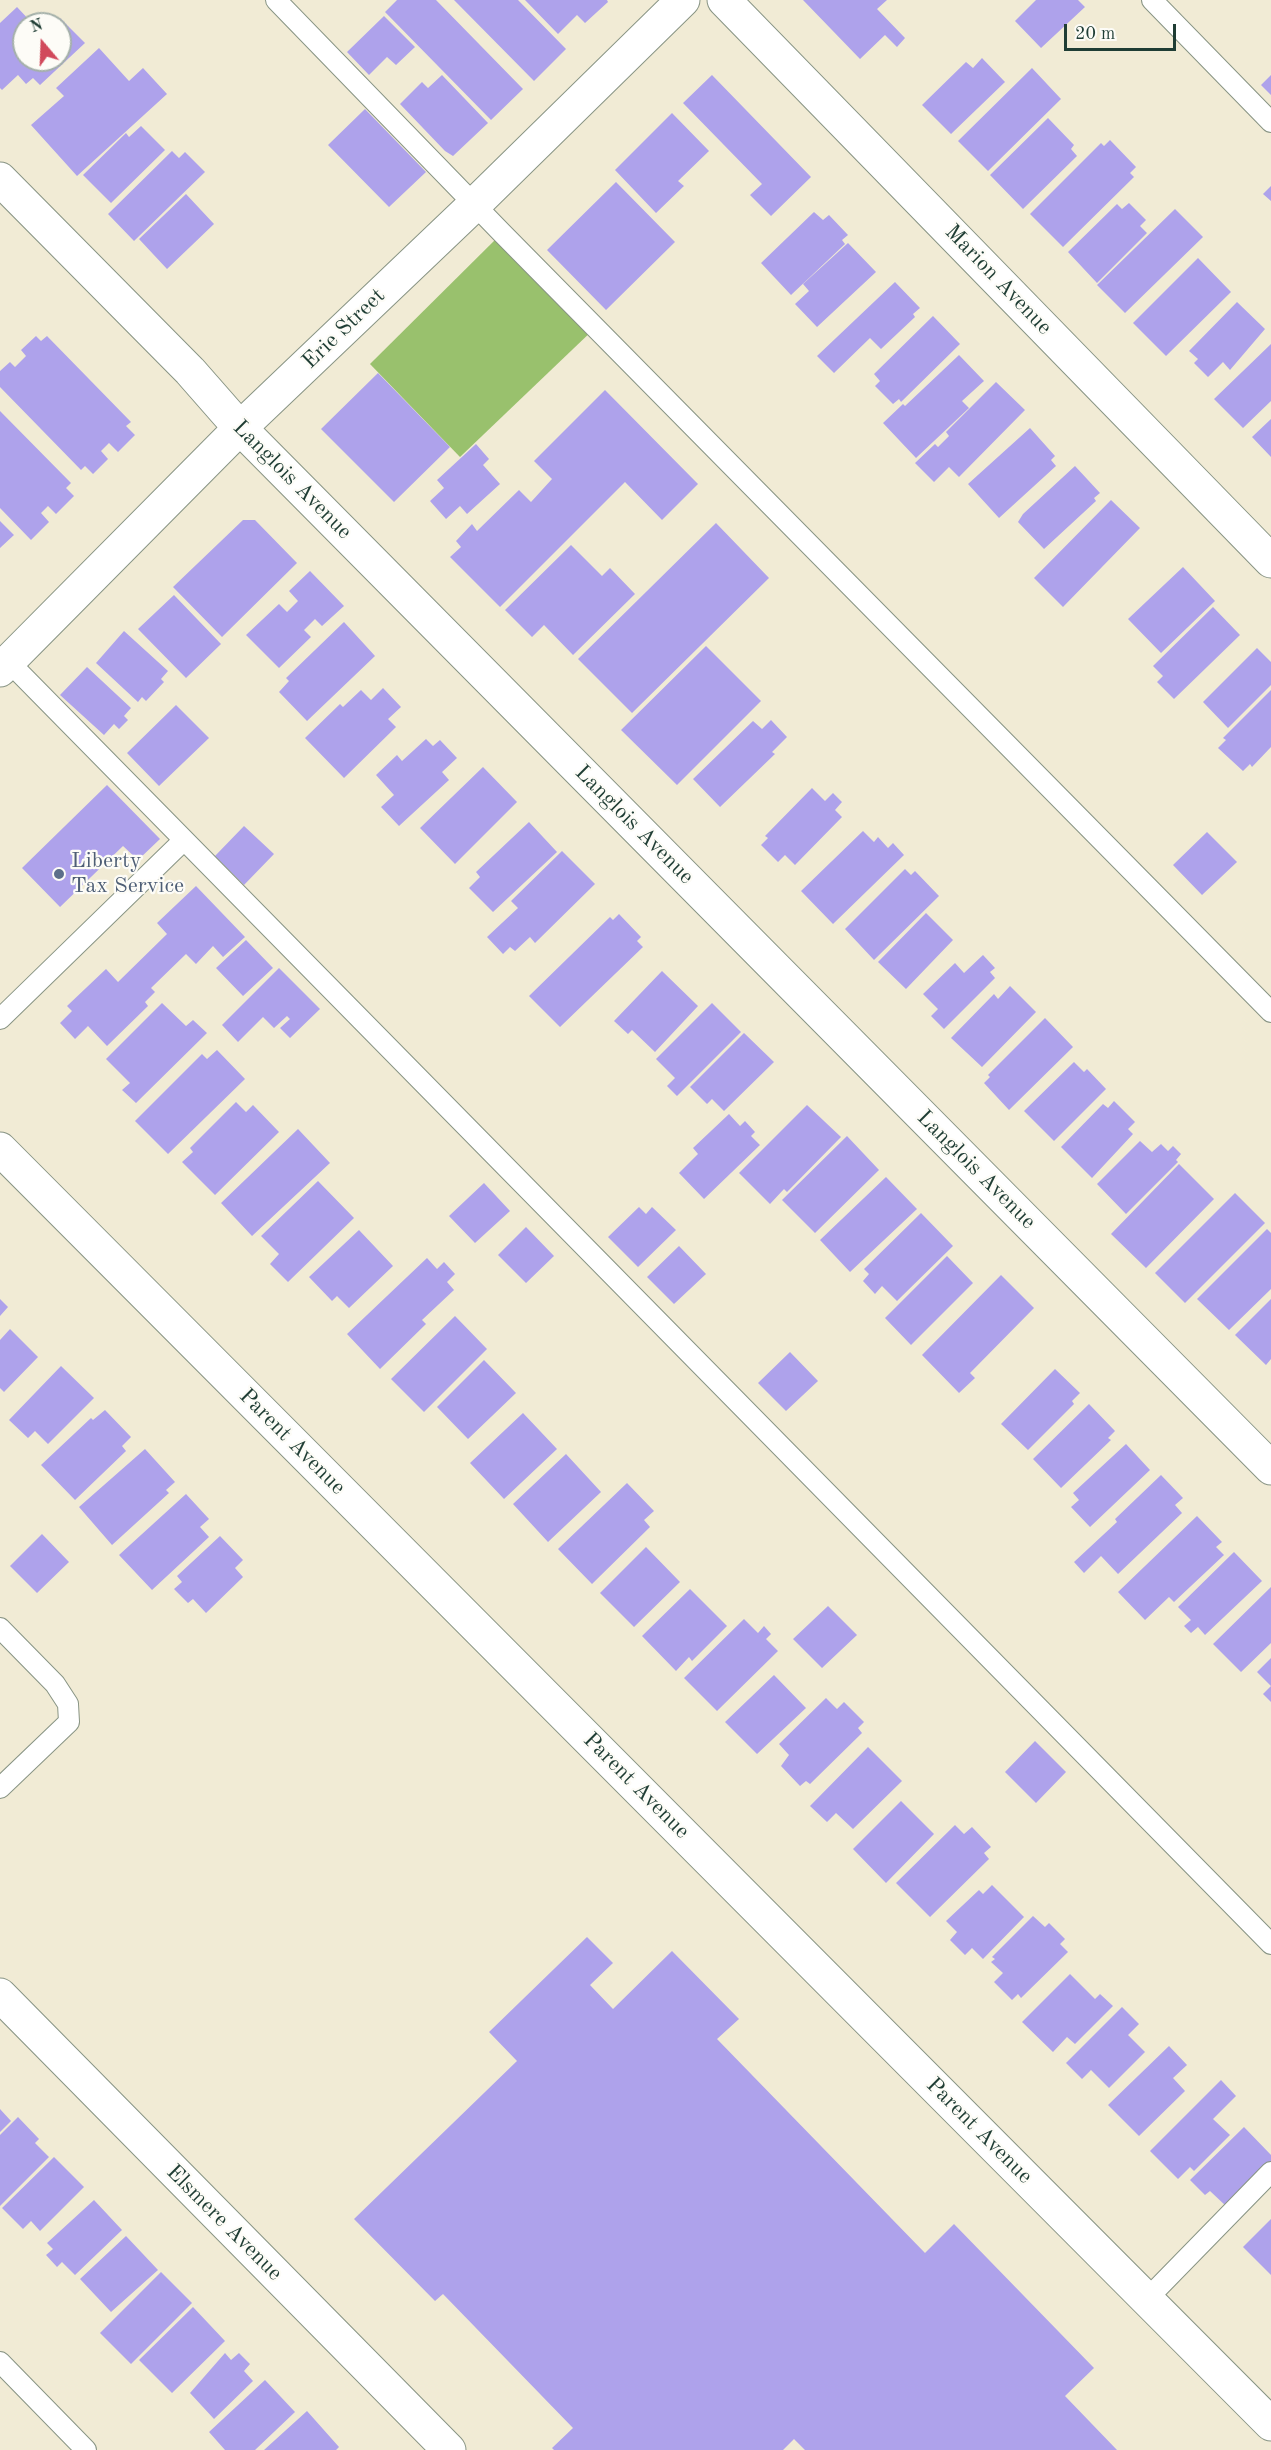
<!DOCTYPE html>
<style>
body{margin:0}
#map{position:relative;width:1271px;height:2450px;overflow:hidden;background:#f1ebd5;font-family:"Old Standard TT",serif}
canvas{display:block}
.north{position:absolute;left:12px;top:12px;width:60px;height:60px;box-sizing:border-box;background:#fdfcf7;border:2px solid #a4b0a9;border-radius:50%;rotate:341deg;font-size:16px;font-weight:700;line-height:24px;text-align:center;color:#1f3d34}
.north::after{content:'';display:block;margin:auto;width:21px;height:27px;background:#d1495b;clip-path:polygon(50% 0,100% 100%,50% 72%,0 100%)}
.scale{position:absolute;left:1064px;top:24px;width:112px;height:27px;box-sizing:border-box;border:3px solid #1f3d34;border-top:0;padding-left:8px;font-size:18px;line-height:21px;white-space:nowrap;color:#1f3d34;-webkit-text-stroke:4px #fdfcf7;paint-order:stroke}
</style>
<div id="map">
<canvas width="1271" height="2450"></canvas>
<div class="north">N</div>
<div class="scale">20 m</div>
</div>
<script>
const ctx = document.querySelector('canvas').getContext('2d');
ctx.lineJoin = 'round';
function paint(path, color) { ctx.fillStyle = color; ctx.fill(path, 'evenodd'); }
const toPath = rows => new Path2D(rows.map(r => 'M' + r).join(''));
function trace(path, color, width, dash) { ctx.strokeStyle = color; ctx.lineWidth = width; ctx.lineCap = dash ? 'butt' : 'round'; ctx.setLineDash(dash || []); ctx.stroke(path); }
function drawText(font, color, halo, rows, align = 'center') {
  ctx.font = font + ' "Old Standard TT",serif'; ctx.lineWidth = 4.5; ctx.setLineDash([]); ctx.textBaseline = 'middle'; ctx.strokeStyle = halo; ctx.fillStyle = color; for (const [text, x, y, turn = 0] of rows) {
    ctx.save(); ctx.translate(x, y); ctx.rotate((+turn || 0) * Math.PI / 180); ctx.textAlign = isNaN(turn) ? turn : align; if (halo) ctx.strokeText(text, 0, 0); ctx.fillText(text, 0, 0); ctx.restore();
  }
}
paint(toPath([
 [502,233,595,328,460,457,370,364]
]), '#99c16d');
paint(toPath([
 [397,0,436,0,523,89,491,120,385,12],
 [454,0,518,0,566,49,534,81],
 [525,0,607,0,608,2,585,23,577,15,558,34],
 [803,0,887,0,877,9,905,38,897,47,885,35,860,59],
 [1036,0,1078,0,1085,7,1041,48,1015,21],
 [17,7,33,24,24,24,24,60,60,60,60,24,54,24,60,18,85,43,40,85,33,78,26,84,18,75,2,90,0,88,0,23],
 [384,16,415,47,396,65,387,57,369,75,347,52],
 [99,48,129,81,143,68,167,94,77,176,31,125,64,96,56,88],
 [982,58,1005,82,951,134,922,105,966,62,973,68],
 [1032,68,1061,99,988,171,958,141],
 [442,75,488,123,453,156,445,151,400,104,422,82,428,88],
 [712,75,811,177,771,216,750,195,762,184,683,103],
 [1271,75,1271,95,1261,85],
 [365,109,426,172,389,207,328,145],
 [672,113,709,151,678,181,684,186,656,213,615,170],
 [1048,118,1074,145,1071,149,1077,156,1023,209,990,175],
 [141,126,165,150,111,203,83,175,126,133,129,137],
 [1110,140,1136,167,1130,173,1134,177,1063,247,1030,214,1101,143,1104,146],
 [172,151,179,158,185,152,205,172,134,241,108,214],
 [616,182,675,242,606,310,547,250],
 [1271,186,1271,201,1263,194],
 [186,194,214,224,167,269,139,239],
 [1129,203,1146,220,1140,226,1147,233,1097,283,1068,252,1117,204,1122,209],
 [1175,209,1203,237,1125,313,1097,285],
 [814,212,823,220,829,215,848,235,842,240,845,244,791,295,761,263],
 [848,243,876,272,817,327,795,304,809,291,803,284],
 [1198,258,1231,292,1166,356,1133,323],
 [895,282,920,308,913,314,915,317,881,349,870,338,834,373,817,356],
 [1237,302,1265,329,1230,370,1223,362,1208,377,1194,363,1198,359,1189,351],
 [933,316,960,344,901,402,899,399,893,404,875,386,880,381,874,374],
 [36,336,41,341,47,336,131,422,126,426,135,435,118,452,109,443,101,451,108,459,93,474,85,466,81,470,0,387,0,371,10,362,15,367,26,356,21,350],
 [1271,344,1271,401,1243,428,1214,399],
 [959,355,984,381,962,401,969,408,916,458,883,423,903,404,905,406],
 [378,373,450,447,394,502,321,429],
 [996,382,1025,410,959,477,949,467,934,482,915,463,935,444,938,447,949,436,946,432],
 [605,390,698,484,662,520,625,482,500,607,450,557,461,547,456,541,472,524,477,531,519,490,531,502,552,479,534,461],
 [0,411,71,483,66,488,74,496,56,514,48,506,41,513,49,522,31,540,0,508],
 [1271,419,1271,457,1252,437],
 [1030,428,1055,456,1051,460,1056,466,999,518,968,484],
 [476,444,489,459,483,465,500,484,467,514,460,506,446,519,430,501,444,488,437,480],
 [1075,466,1100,493,1094,498,1096,501,1044,549,1018,522,1023,514],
 [1111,500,1140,528,1063,607,1034,578],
 [243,520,255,520,297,563,222,637,173,587],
 [0,521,14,535,0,548],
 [716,523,769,578,632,713,578,659],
 [571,545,602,576,610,568,635,594,573,655,544,625,532,637,505,610],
 [1183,567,1215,601,1161,653,1128,619],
 [310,571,344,606,322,626,315,619,304,630,311,637,279,668,246,635,279,604,287,612,298,601,289,591],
 [174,595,221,644,186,678,138,629],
 [1213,607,1240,635,1174,699,1157,682,1163,676,1153,666],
 [344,622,375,656,307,721,279,692,289,681,286,678],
 [124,631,168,671,161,679,164,682,146,701,142,697,138,702,96,663],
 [706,646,761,701,677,785,621,730],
 [1257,648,1271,662,1271,685,1228,728,1203,702],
 [87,667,131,708,124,716,128,720,119,729,114,724,104,735,60,695],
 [383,688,401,707,388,719,396,727,344,778,305,738,340,704,343,707,361,690,371,700],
 [1271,690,1271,747,1252,767,1250,764,1243,771,1218,748,1226,740,1223,738],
 [176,705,209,738,159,786,127,753],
 [771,720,787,737,772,752,775,754,720,807,693,779,753,721,762,729],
 [426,739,433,746,440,740,457,758,442,772,449,780,399,826,381,807,394,795,376,775,397,755,402,761],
 [483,767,517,802,455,864,420,828],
 [107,785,160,839,138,860,123,846,60,907,22,868],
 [812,788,825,801,833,793,842,802,835,810,842,817,795,865,785,855,778,862,761,845,768,838,765,836],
 [529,822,557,852,493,912,469,888,480,877,476,872],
 [244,826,274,854,244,885,215,856],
 [863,831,874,842,878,837,888,848,893,843,904,855,833,924,801,891],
 [1207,832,1237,862,1202,895,1173,865],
 [562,851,595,884,535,943,530,937,515,951,510,947,503,954,487,937,518,908,511,901],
 [905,869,911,875,915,871,939,896,874,960,845,929],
 [196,886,245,937,223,957,213,946,196,964,186,954,151,988,155,992,145,1002,148,1006,107,1046,88,1026,75,1039,60,1023,72,1011,67,1006,106,969,118,982,167,934,157,923],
 [926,913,953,940,906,989,878,962],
 [619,914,641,937,637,941,643,947,560,1027,529,996,610,917,613,920],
 [246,940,273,968,243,996,216,968],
 [983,955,995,968,990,972,995,978,944,1029,931,1016,938,1009,923,994,955,963,964,973],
 [279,968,320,1009,290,1038,280,1028,290,1019,287,1016,274,1028,263,1017,238,1042,222,1025],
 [662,971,698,1006,655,1052,632,1030,628,1034,614,1021],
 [1010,986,1036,1012,982,1067,951,1038,994,994,998,999],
 [162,1003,186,1026,193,1020,207,1033,136,1103,122,1090,130,1083,106,1059],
 [712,1003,741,1032,677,1096,667,1086,675,1078,656,1059],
 [1045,1018,1073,1047,1009,1110,984,1083,990,1077,988,1075],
 [744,1033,774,1062,724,1111,712,1099,707,1104,690,1087],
 [217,1050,245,1079,168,1154,135,1121,202,1054,207,1059],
 [1074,1062,1084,1072,1087,1069,1106,1089,1054,1141,1024,1111],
 [1114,1101,1135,1122,1128,1129,1133,1134,1092,1178,1061,1147,1103,1104,1108,1108],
 [236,1102,246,1112,253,1105,279,1132,215,1195,182,1162,193,1152,190,1148],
 [807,1105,841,1137,787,1192,784,1189,770,1204,739,1173],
 [729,1114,740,1126,745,1121,755,1132,751,1136,760,1145,704,1199,679,1173,698,1154,693,1148],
 [298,1129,330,1163,252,1236,221,1203],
 [847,1136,879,1170,815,1233,782,1200],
 [1140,1141,1152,1152,1161,1144,1168,1151,1173,1146,1181,1154,1176,1160,1178,1162,1126,1214,1097,1184],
 [1179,1164,1214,1199,1146,1268,1111,1234],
 [886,1177,917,1209,850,1272,820,1240],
 [318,1181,354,1218,288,1282,270,1264,279,1254,261,1236],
 [484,1183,510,1211,475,1243,449,1216],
 [1235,1193,1265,1223,1185,1303,1155,1273],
 [639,1207,646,1214,652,1207,676,1230,638,1267,608,1237],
 [921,1213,953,1246,897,1301,882,1286,875,1294,863,1281,869,1274,864,1269],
 [526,1227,554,1256,526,1283,498,1255],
 [1267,1229,1271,1233,1271,1289,1229,1330,1197,1299],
 [359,1230,393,1266,349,1308,337,1296,332,1301,309,1277],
 [679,1246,706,1274,674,1304,647,1277],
 [947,1256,973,1283,911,1345,885,1318],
 [427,1258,437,1269,444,1262,455,1274,447,1282,454,1290,422,1320,426,1324,380,1369,347,1334],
 [1001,1275,1034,1308,970,1373,975,1378,959,1393,922,1355],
 [0,1299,8,1307,0,1316],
 [1271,1299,1271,1359,1266,1365,1235,1335],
 [455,1316,487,1349,424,1412,391,1379],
 [10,1329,38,1357,4,1392,0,1388,0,1340],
 [790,1352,818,1381,786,1411,758,1383],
 [484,1360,516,1393,468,1439,437,1407],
 [61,1366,94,1398,48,1444,35,1431,28,1438,9,1420],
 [1055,1369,1080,1393,1072,1401,1074,1404,1028,1450,1001,1424],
 [1089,1404,1115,1431,1108,1438,1111,1440,1061,1488,1033,1459],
 [105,1410,131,1437,122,1446,126,1451,75,1500,41,1465,91,1418,93,1420],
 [523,1413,557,1449,504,1499,470,1463],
 [1126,1444,1150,1470,1090,1527,1071,1507,1079,1500,1073,1493],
 [145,1449,175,1482,166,1490,169,1493,112,1545,79,1507],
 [566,1454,601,1492,548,1542,513,1504],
 [1161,1475,1183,1498,1175,1505,1182,1513,1118,1574,1101,1556,1084,1573,1074,1562,1117,1522,1115,1519],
 [627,1483,654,1511,644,1520,650,1527,592,1584,558,1549],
 [186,1494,209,1519,200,1527,209,1537,152,1590,119,1555],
 [1197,1516,1222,1542,1216,1547,1224,1555,1174,1602,1169,1597,1145,1620,1118,1592],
 [42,1534,69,1562,37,1593,10,1566],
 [220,1536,243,1560,235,1568,243,1577,206,1613,193,1599,188,1603,174,1589,182,1582,177,1576],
 [646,1547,680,1582,634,1627,600,1593],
 [1234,1552,1262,1581,1205,1635,1198,1627,1191,1633,1184,1626,1191,1620,1178,1607],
 [1271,1587,1271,1643,1241,1672,1213,1644],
 [690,1589,727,1626,692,1661,689,1657,676,1671,642,1636],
 [828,1606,857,1635,822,1668,793,1639],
 [744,1619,758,1633,764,1626,771,1634,766,1639,778,1651,717,1711,684,1678],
 [1271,1658,1271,1702,1263,1694,1271,1686,1257,1672],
 [774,1675,806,1708,757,1754,725,1722],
 [826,1698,837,1709,844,1702,864,1722,858,1728,862,1733,810,1784,806,1781,800,1786,781,1766,789,1755,779,1744],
 [1035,1741,1066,1772,1036,1803,1005,1772],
 [868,1747,902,1781,853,1829,836,1813,827,1822,810,1806],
 [901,1801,934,1834,886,1883,853,1849],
 [955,1825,964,1834,972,1827,991,1847,984,1853,989,1859,930,1917,896,1883],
 [992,1885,1024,1917,983,1959,972,1948,965,1955,950,1940,957,1932,946,1921,979,1890,983,1894],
 [1033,1916,1045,1927,1049,1923,1065,1939,1060,1944,1068,1952,1021,1998,1018,1994,1012,2000,994,1982,1003,1973,991,1962,995,1959,992,1957],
 [587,1937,613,1963,590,1985,613,2009,672,1951,739,2019,717,2039,925,2253,954,2224,1094,2368,1065,2396,1117,2450,805,2450,794,2439,783,2450,554,2450,552,2448,573,2428,443,2294,435,2301,354,2219,517,2061,489,2032],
 [1070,1974,1095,1999,1100,1994,1113,2006,1075,2044,1067,2037,1053,2052,1022,2022],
 [1122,2007,1139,2024,1128,2035,1145,2052,1109,2088,1091,2070,1082,2079,1066,2063],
 [1169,2046,1187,2065,1173,2078,1185,2091,1139,2136,1108,2105],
 [1221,2080,1236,2096,1213,2119,1230,2135,1194,2171,1190,2167,1178,2179,1150,2151],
 [0,2109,11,2121,0,2132],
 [18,2117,39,2139,35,2143,49,2157,0,2206,0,2135],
 [1244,2127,1271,2155,1271,2163,1227,2207,1210,2191,1205,2195,1190,2180],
 [54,2157,84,2187,40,2231,31,2221,23,2229,2,2208],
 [94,2200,122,2230,75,2275,62,2262,57,2267,46,2255,53,2249,47,2243],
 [1271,2219,1271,2275,1243,2247],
 [126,2236,158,2270,111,2312,80,2279],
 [161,2272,192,2303,131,2364,100,2333],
 [193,2307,225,2341,172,2393,139,2360],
 [225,2353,231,2360,239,2353,250,2364,244,2371,253,2381,214,2419,190,2393],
 [265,2380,295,2412,255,2450,225,2450,209,2432],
 [307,2411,339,2447,336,2450,264,2450]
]), '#aea2eb');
const lane = toPath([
 [276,0,502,233,1271,1012],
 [1152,0,1271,122],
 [8,661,1271,1944],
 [0,1019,183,841],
 [0,1628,55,1684,68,1704,69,1722,0,1788],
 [1147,2299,1271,2172],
 [0,2362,86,2450]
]);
const street = toPath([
 [724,0,1271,561],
 [0,179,190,371,240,428,1271,1468],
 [0,670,240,428,474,205,683,0],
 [0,1995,449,2450]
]);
const secondary = toPath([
 [0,1149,1271,2424]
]);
trace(lane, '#889484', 22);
trace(street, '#889484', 35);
trace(secondary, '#889484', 35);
trace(lane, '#fff', 20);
trace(street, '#fff', 33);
trace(secondary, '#fff', 33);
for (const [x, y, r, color] of [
 [59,874,6,"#5c6f8a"]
]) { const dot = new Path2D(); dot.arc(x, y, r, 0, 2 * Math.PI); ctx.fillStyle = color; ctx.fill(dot); trace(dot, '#fdfcf7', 2); }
drawText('22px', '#1f3d34', '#fdfcf7', [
 ["Marion Avenue",998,280,46],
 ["Erie Street",344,329,-44],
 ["Langlois Avenue",292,480,45],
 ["Langlois Avenue",634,825,45],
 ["Langlois Avenue",976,1170,45],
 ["Parent Avenue",292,1442,45],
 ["Parent Avenue",636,1786,45],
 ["Parent Avenue",979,2131,45],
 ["Elsmere Avenue",224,2223,45]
]);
drawText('22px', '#4e5e75', '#fdfcf7', [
 ["Liberty",71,861],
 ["Tax Service",71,886]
], 'left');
</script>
